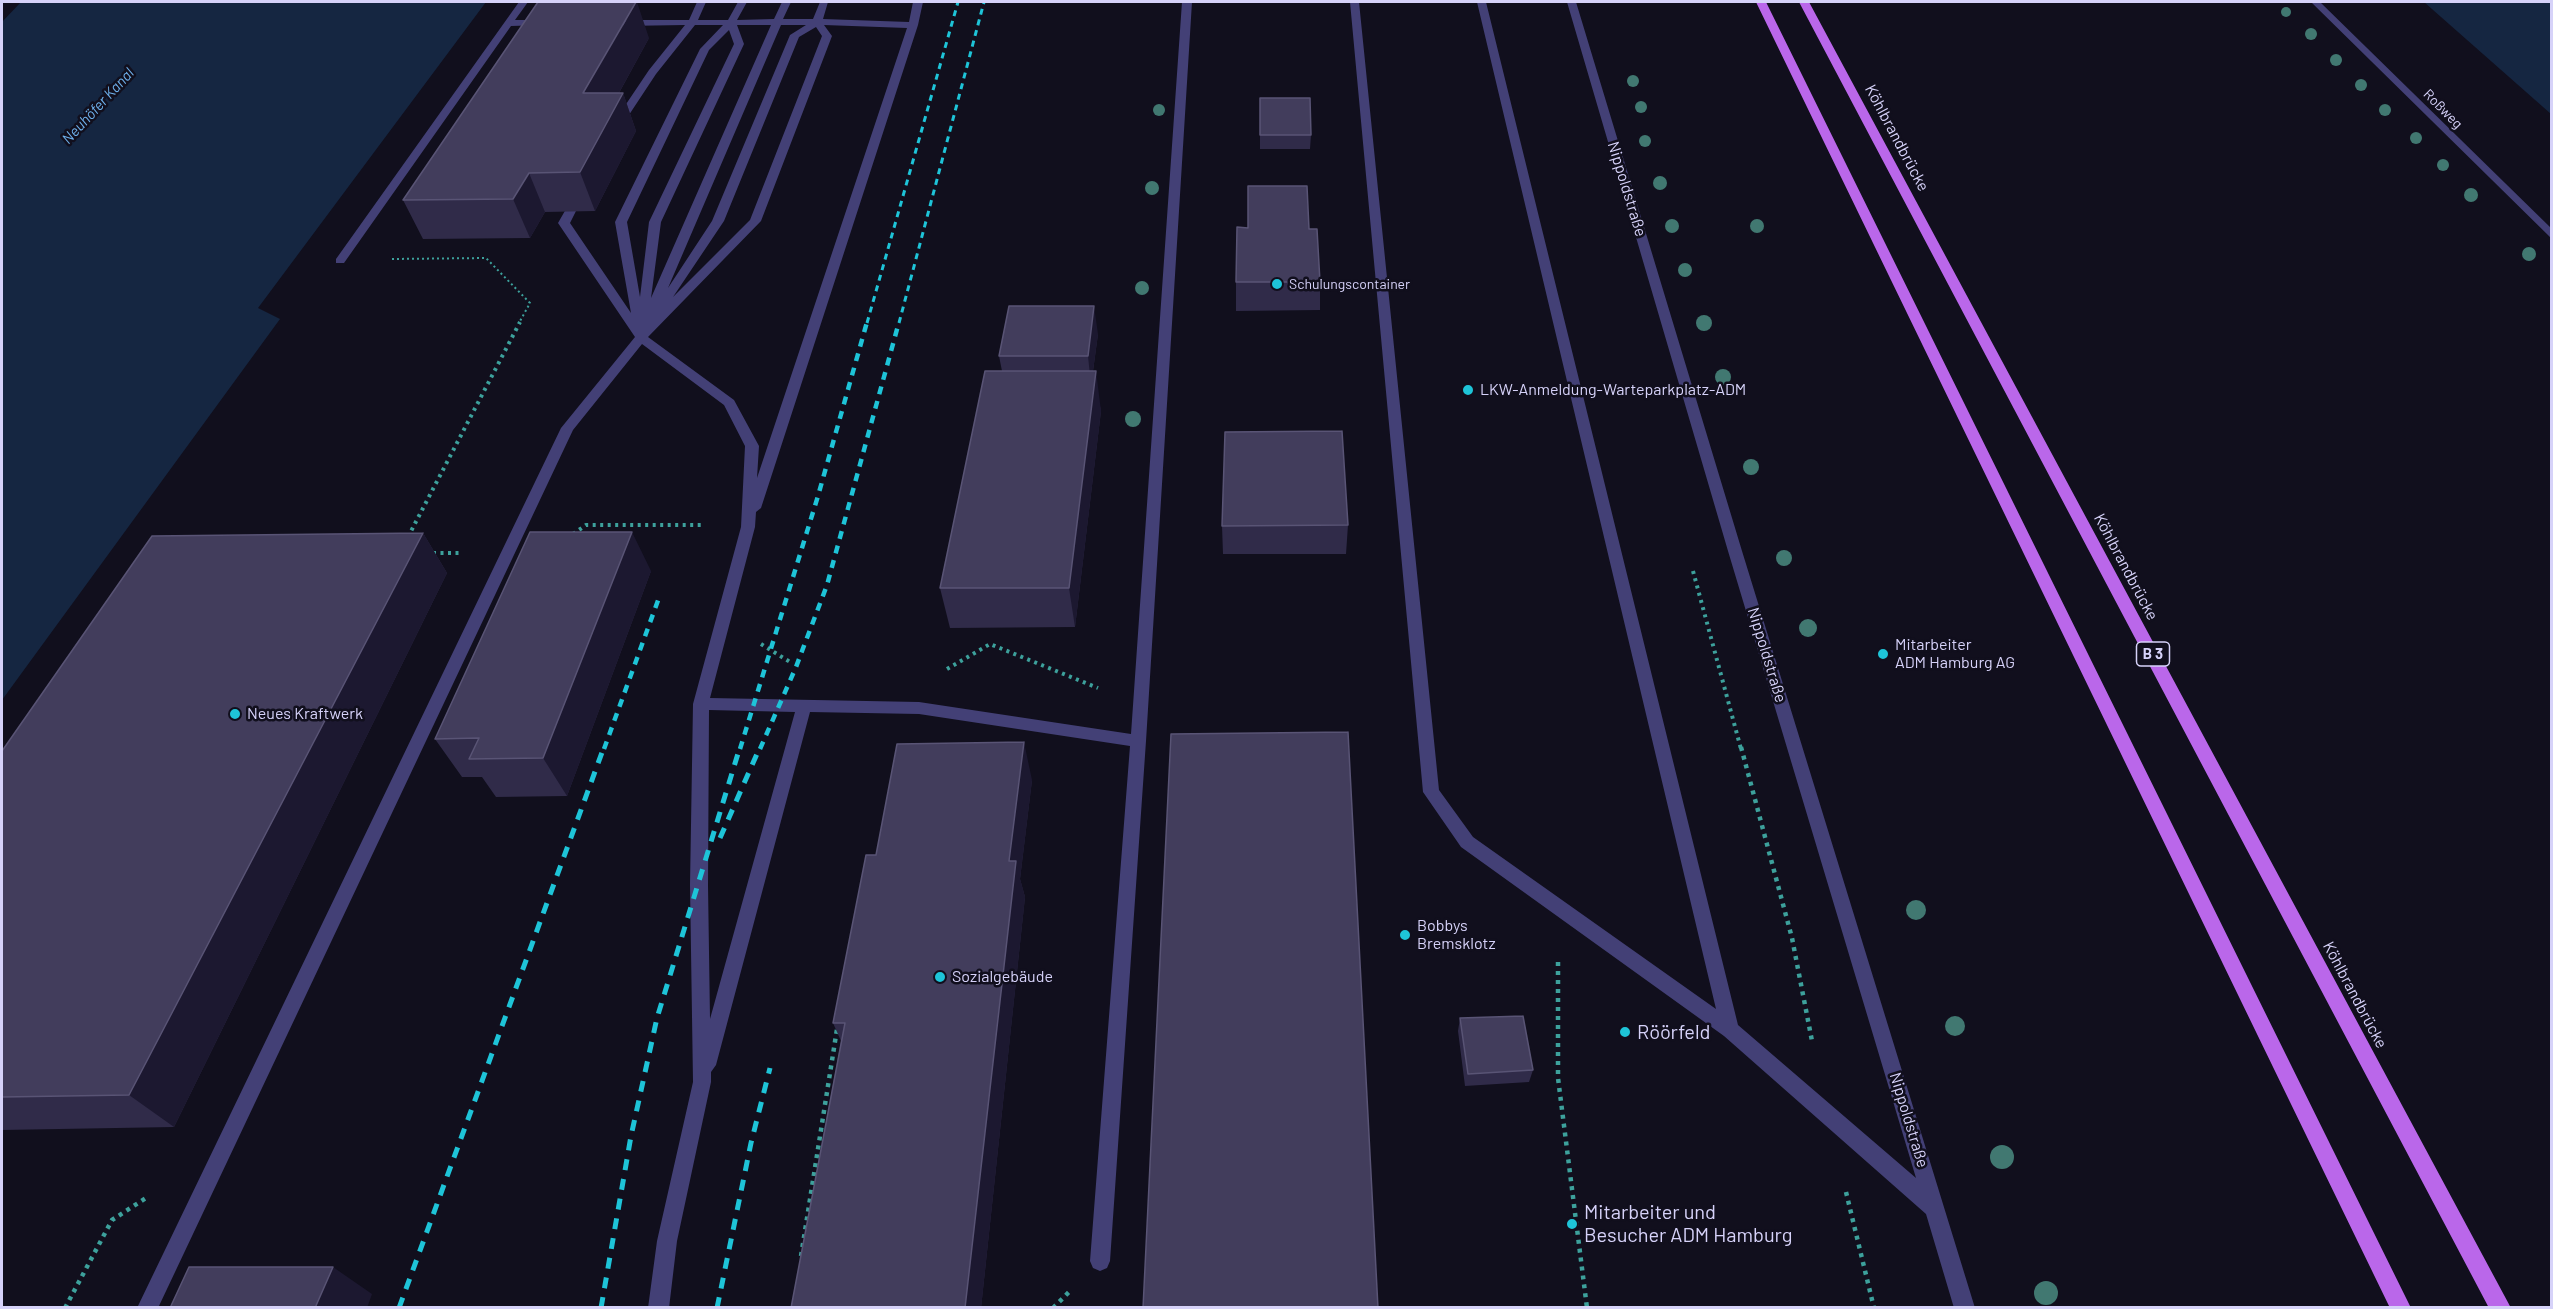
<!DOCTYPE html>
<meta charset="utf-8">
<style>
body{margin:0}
#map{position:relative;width:2553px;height:1309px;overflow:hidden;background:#110f1d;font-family:Barlow,sans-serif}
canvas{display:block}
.frame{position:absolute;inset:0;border:3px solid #d6d2f9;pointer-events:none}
</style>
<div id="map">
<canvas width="2553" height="1309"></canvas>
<div class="frame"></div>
</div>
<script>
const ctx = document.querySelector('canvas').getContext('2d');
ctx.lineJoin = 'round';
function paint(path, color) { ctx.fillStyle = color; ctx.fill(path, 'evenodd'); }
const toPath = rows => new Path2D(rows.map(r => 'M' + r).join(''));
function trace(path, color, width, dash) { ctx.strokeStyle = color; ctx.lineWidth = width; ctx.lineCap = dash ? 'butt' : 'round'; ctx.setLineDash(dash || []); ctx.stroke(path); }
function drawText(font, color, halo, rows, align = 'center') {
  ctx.font = font + ' Barlow,sans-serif'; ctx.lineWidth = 5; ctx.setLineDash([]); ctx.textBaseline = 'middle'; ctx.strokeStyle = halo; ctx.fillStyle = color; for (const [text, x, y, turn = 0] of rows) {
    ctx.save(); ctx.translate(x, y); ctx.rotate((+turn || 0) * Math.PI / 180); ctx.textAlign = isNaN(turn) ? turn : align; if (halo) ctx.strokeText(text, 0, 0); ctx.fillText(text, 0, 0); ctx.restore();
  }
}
paint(toPath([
 [21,2,486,2,258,308,280,319,2,700,2,22],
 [2424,2,2551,2,2551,114]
]), '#152641');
trace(toPath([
 [392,259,486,258,530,303,519,323]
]), '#3da19c', 2, [2, 3]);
trace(toPath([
 [573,534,586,525,704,525],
 [408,537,520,322],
 [433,553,461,553],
 [1693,571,1741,749],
 [761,644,790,662],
 [947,669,990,644,1098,688]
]), '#3da19c', 4, [3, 4.5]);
trace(toPath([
 [1741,747,1792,938,1812,1041],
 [1558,962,1558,1078,1587,1308],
 [1846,1192,1874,1308],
 [801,1256,837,1029],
 [65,1308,112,1220,149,1196],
 [1053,1308,1071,1290]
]), '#3da19c', 4.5, [4, 5]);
paint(toPath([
 [519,2,528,2,515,20,542,20,547,23,545,25,511,26,344,263,336,263,336,259,519,2],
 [697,2,706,2,698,20,728,20,738,2,747,2,737,20,774,19,782,2,791,2,783,19,813,19,820,2,828,2,823,19,909,22,913,2,923,2,918,25,761,508,756,512,755,527,710,698,919,702,1131,734,1182,2,1192,2,1146,741,1110,1261,1107,1268,1100,1271,1093,1268,1090,1261,1130,746,919,714,810,712,716,1065,711,1072,711,1082,677,1241,669,1308,648,1308,657,1241,693,1082,690,885,693,704,741,527,745,446,724,405,642,344,573,430,158,1308,137,1308,561,428,635,337,558,223,566,209,574,209,576,211,570,223,631,313,615,222,700,49,723,25,695,25,656,74,621,127,617,128,612,125,649,70,685,25,623,26,618,23,623,20,689,20,697,2],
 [737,25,771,25,651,298,661,222,744,44,737,25],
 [781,25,806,25,790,35,712,221,668,288,781,25],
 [824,25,907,28,757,478,759,446,734,400,648,337,761,221,832,36,824,25],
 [816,27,822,36,750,220,673,297,724,221,799,37,816,27],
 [729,30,734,44,649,222,640,297,627,222,709,50,729,30],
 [709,710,795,712,710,1019,708,885,709,710],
 [1350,2,1359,2,1439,790,1473,837,1716,1009,1477,2,1486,2,1738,1025,1916,1178,1728,551,1567,2,1576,2,1742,551,1975,1308,1954,1308,1926,1214,1724,1036,1461,847,1423,792,1350,2],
 [2311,2,2320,2,2552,229,2552,239,2311,2]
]), '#434076');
paint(toPath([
 [1756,2,1766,2,2411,1308,2390,1308,1756,2],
 [1799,2,1809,2,2511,1308,2489,1308,1799,2]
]), '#ba67ea');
trace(toPath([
 [867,323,958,2],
 [899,323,984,2]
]), '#1ec4d8', 3, [6, 5]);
trace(toPath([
 [604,749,660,595],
 [740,749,818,496,867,322],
 [760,749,796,667,827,585,899,322]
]), '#1ec4d8', 4.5, [8, 7]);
trace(toPath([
 [720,838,760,747],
 [399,1308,604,747],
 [601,1308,631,1136,657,1018,740,747],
 [717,1308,751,1143,770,1068]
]), '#1ec4d8', 5, [11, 9]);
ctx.fillStyle = '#417871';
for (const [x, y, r] of [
 [2286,12,5],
 [2311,34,6],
 [2336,60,6],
 [1633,81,6],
 [2361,85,6],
 [1641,107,6],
 [1159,110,6],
 [2385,110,6],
 [2416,138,6],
 [1645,141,6],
 [2443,165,6],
 [1660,183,7],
 [1152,188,7],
 [2471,195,7],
 [1672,226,7],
 [1757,226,7],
 [2529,254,7],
 [1685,270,7],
 [1142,288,7],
 [1704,323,8],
 [1723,377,8],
 [1133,419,8],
 [1751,467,8],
 [1784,558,8],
 [1808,628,9],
 [1916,910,10],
 [1955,1026,10],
 [2002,1157,12],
 [2046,1293,12]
]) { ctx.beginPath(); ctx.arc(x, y, r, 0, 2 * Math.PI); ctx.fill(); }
paint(toPath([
 [649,38,619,93,623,93,636,131,595,211,545,212,530,238,423,239,403,200],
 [1260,135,1311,135,1310,149,1260,149],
 [1309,229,1320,282,1320,310,1236,311,1236,282],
 [1098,334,1093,371,1101,411,1075,627,950,628,940,588,1002,371,999,356],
 [1348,525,1346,554,1223,554,1222,526],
 [423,533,447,573,174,1127,2,1130,2,751],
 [651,571,567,796,496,797,482,777,462,777,435,739],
 [1032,780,1020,879,1025,897,981,1308,791,1308,841,1041,833,1023],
 [1460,1018,1533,1070,1529,1082,1465,1086,1458,1031]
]), '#302b49');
paint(toPath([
 [637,2,649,38,598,131,583,93],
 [623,93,636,131,595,211,580,172],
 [529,173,545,212,530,238,513,199],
 [1094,306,1098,334,1091,385,1088,356],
 [1096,371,1101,411,1075,627,1069,588],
 [632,532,651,571,567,796,543,758],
 [423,533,447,573,174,1127,129,1095],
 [1024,742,1032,780,1020,879,1025,897,981,1308,965,1308,1009,861],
 [333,1267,372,1294,367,1308,315,1308]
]), '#1c1830');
const building = toPath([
 [538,2,636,2,583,93,623,93,580,172,529,173,513,199,403,200,538,2],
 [1260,98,1310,98,1311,135,1260,135,1260,98],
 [1248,186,1307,186,1309,229,1317,229,1320,282,1236,282,1237,227,1248,228,1248,186],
 [1009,306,1094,306,1088,356,999,356,1009,306],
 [985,371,1096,371,1069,588,940,588,985,371],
 [1342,431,1348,525,1222,526,1225,432,1342,431],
 [530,532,632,532,543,758,469,759,479,738,435,739,530,532],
 [423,533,129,1095,2,1097,2,751,152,536,423,533],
 [1348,732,1378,1308,1143,1308,1171,734,1348,732],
 [1024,742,1009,861,1016,861,965,1308,791,1308,845,1023,833,1023,866,855,876,855,897,744,1024,742],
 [1523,1016,1533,1070,1468,1074,1460,1018,1523,1016],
 [189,1267,333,1267,315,1308,170,1308,189,1267]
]);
paint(building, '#423d5c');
trace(building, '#595475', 1.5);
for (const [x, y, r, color] of [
 [1277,284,6,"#1ec4d8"],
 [1468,390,6,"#1ec4d8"],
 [1883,654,6,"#1ec4d8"],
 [235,714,6,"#1ec4d8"],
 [1405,935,6,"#1ec4d8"],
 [940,977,6,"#1ec4d8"],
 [1625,1032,6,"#1ec4d8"],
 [1572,1224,6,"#1ec4d8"]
]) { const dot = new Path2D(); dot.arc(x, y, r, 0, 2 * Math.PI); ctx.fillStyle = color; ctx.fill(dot); trace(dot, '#110f1d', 2); }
drawText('14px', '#d6d2f9', '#110f1d', [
 ["Roßweg",2443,109,45]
]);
drawText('14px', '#d6d2f9', '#110f1d', [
 ["Schulungscontainer",1289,284]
], 'left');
drawText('italic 15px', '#6eb0eb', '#110f1d', [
 ["Neuhöfer Kanal",98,106,-47]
]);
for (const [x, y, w] of [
 [2153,654,33]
]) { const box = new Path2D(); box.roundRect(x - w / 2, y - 12, w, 24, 4.5); ctx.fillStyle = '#110f1d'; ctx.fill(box); trace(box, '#d6d2f9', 1.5); }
drawText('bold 15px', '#d6d2f9', null, [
 ["B 3",2153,654]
]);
drawText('16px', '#d6d2f9', '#110f1d', [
 ["Köhlbrandbrücke",1897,138,62],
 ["Nippoldstraße",1627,189,73],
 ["Köhlbrandbrücke",2126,567,62],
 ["Nippoldstraße",1767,655,73],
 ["Köhlbrandbrücke",2355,995,62],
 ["Nippoldstraße",1909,1120,73]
]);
drawText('16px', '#d6d2f9', '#110f1d', [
 ["LKW-Anmeldung-Warteparkplatz-ADM",1480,390],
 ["Mitarbeiter",1895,645],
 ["ADM Hamburg AG",1895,663],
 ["Neues Kraftwerk",247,714],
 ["Bobbys",1417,926],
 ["Bremsklotz",1417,944],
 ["Sozialgebäude",952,977]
], 'left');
drawText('20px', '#d6d2f9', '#110f1d', [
 ["Röörfeld",1637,1032],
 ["Mitarbeiter und",1584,1212],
 ["Besucher ADM Hamburg",1584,1235]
], 'left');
</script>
